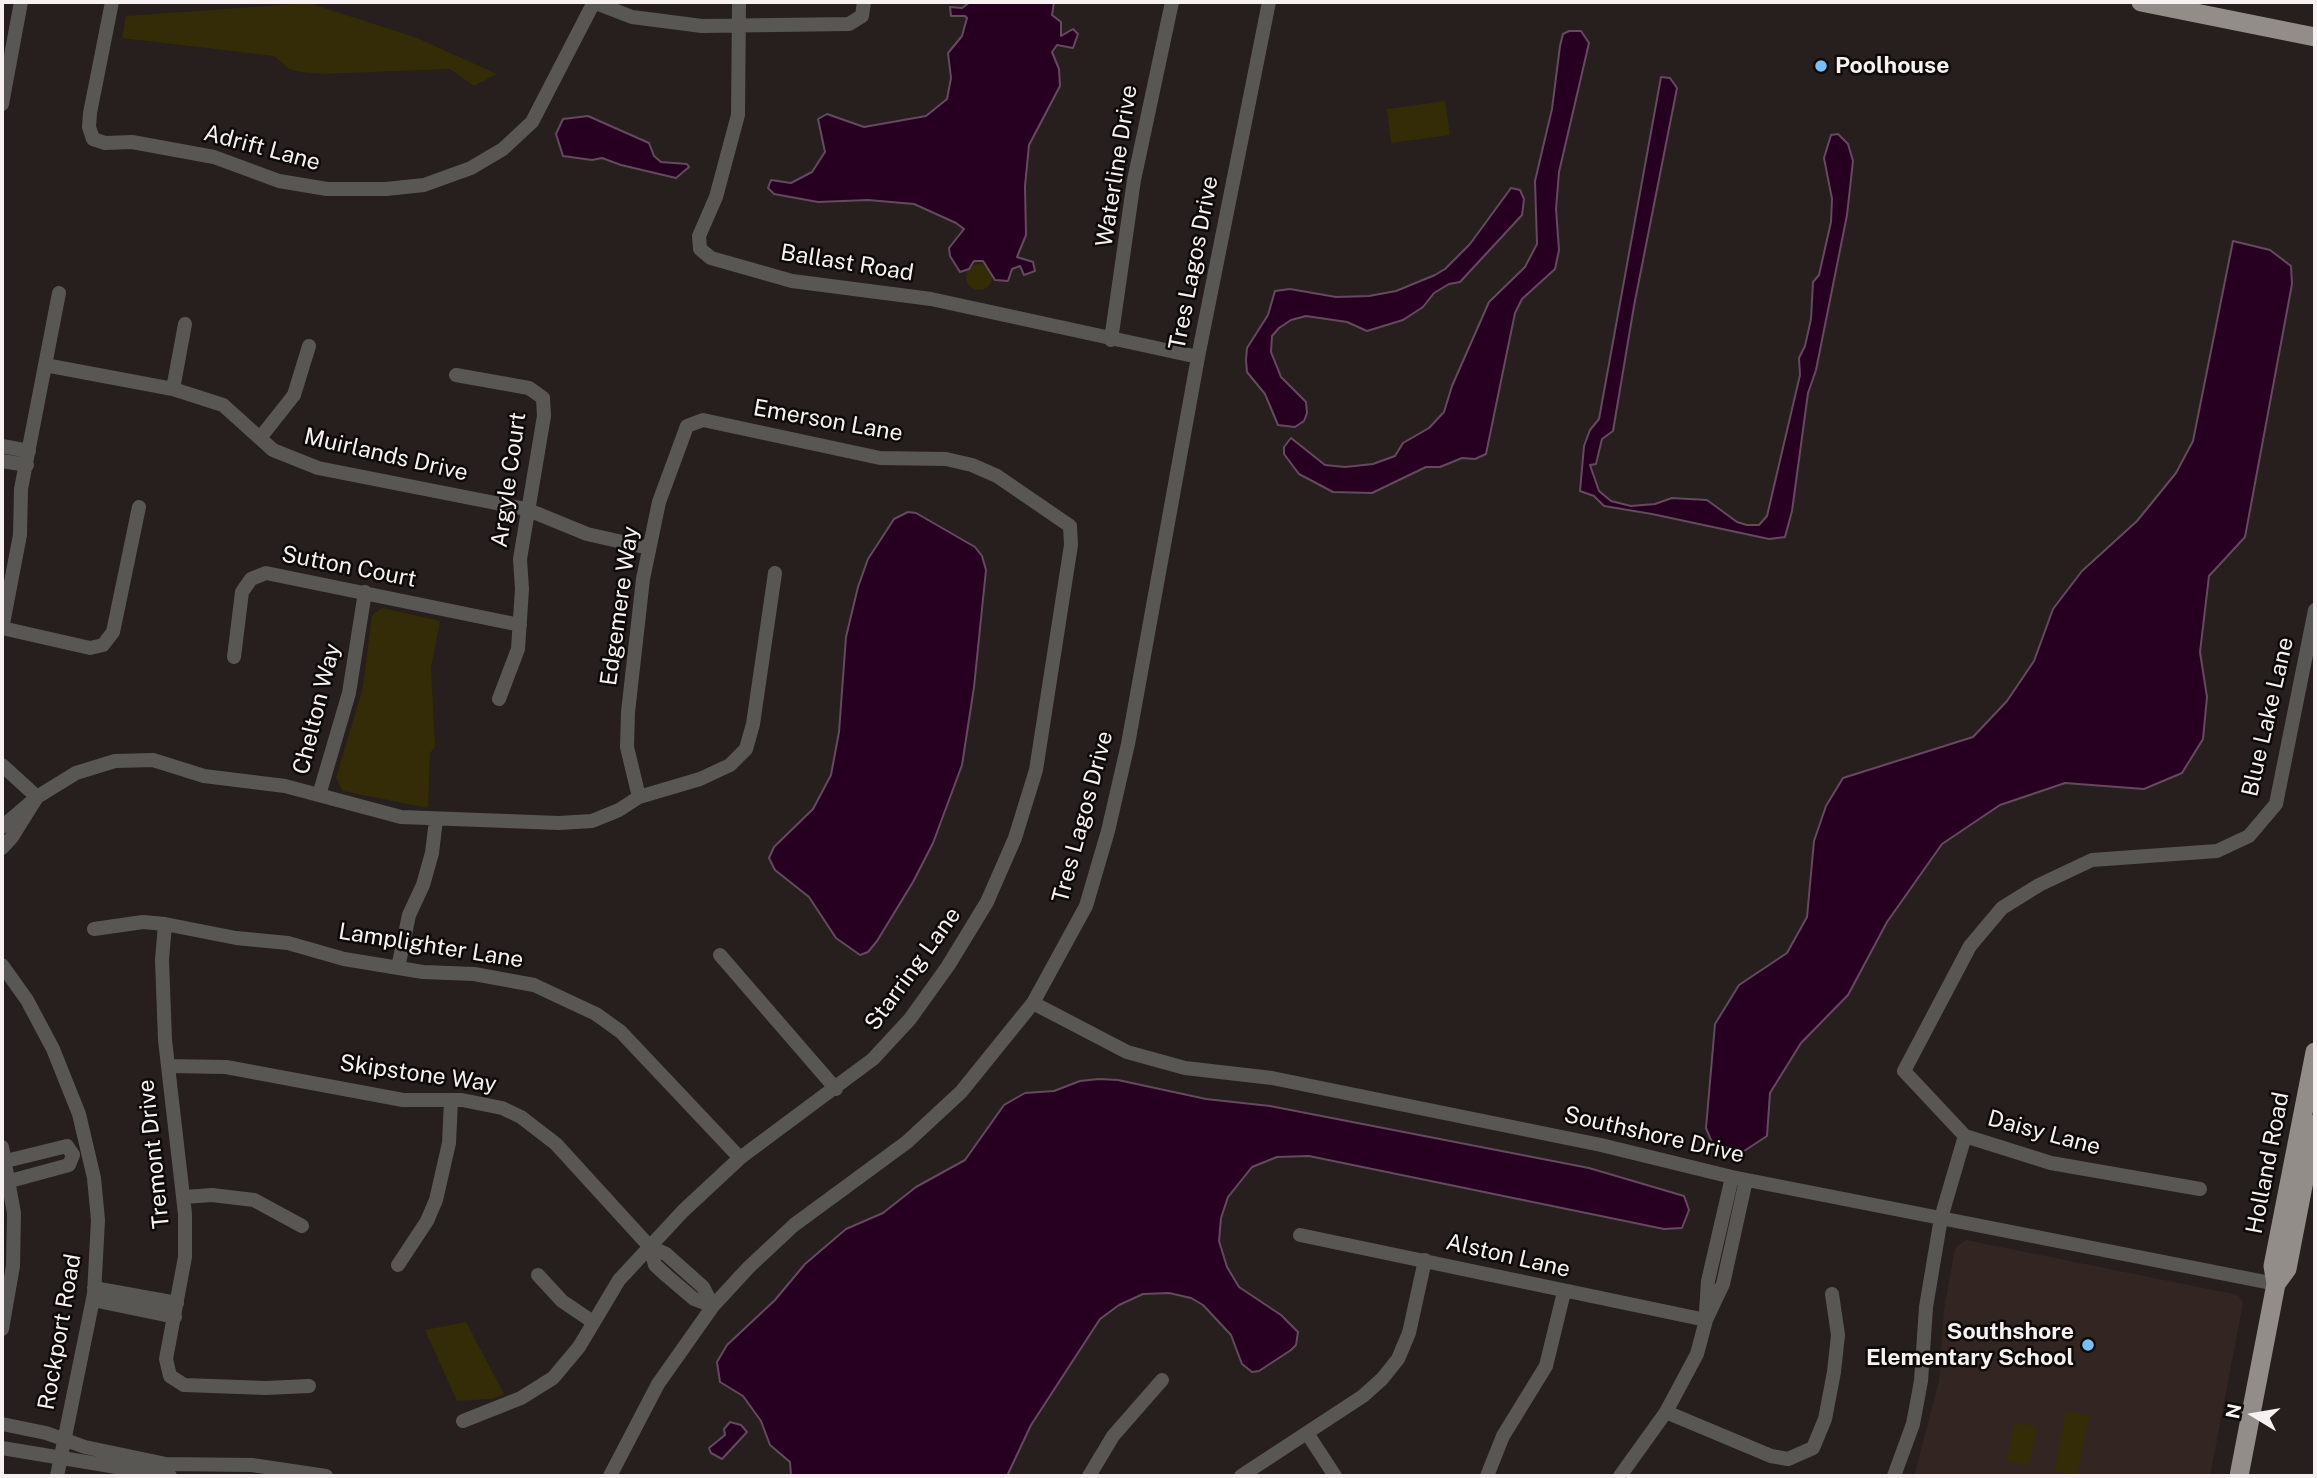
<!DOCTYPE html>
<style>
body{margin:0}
#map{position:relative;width:2317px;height:1478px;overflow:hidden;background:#261f1d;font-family:"Public Sans",sans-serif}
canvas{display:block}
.frame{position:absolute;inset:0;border:4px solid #f7f2f1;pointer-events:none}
.north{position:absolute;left:2219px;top:1380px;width:70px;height:70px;-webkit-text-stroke:5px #0d0a09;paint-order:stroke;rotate:281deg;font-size:19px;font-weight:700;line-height:28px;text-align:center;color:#f7f2f1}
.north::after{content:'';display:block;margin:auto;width:24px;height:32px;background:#f7f2f1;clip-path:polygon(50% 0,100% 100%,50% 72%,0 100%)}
</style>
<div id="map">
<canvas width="2317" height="1478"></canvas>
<div class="frame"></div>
<div class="north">N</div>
</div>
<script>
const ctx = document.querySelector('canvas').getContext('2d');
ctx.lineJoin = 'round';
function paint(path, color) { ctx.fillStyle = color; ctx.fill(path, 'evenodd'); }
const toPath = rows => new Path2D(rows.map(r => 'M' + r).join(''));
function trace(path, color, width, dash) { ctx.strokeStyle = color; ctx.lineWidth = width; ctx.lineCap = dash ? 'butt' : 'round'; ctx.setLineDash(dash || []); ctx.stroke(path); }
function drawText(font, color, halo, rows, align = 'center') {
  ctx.font = font + ' "Public Sans",sans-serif'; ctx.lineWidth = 5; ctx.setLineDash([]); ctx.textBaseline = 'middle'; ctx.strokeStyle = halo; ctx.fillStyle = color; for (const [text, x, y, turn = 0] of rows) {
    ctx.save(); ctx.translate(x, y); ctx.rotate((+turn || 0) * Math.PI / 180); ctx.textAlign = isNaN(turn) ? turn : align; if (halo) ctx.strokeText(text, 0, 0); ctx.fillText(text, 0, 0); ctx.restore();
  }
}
paint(toPath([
 [1966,1240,2238,1295,2243,1303,2210,1476,1914,1476,1939,1381,1944,1309,1955,1248]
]), '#332622');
paint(toPath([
 [309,3,417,38,497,74,474,86,450,69,322,74,301,72,289,69,274,56,122,38,126,16],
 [1445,101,1450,135,1391,143,1387,109],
 '966 277a13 13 0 1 1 26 0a13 13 0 1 1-26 0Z',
 [382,608,440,621,431,668,435,747,430,753,428,808,343,791,336,778,363,687,372,615],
 [466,1322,504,1394,492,1399,457,1401,425,1330],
 [2066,1411,2089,1416,2077,1475,2055,1471],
 [2014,1422,2037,1427,2029,1466,2007,1461]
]), '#332c06');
const water = toPath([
 [970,2,1054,2,1052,15,1061,22,1061,36,1073,29,1078,34,1073,48,1057,45,1052,52,1059,69,1060,86,1029,145,1025,186,1026,235,1017,257,1033,262,1035,271,1024,275,1020,266,1012,269,1008,281,995,280,983,261,974,261,969,269,960,272,950,256,949,248,964,229,956,223,914,204,868,200,818,202,774,194,768,188,771,180,791,183,812,172,825,152,818,119,827,114,864,127,926,116,947,99,951,78,948,53,962,36,967,18,965,16,951,16,950,7,962,8,970,2],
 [1569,31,1581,31,1589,43,1559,172,1556,209,1559,250,1555,269,1522,299,1515,313,1486,454,1475,459,1462,458,1440,467,1426,467,1372,493,1333,492,1299,474,1284,454,1284,447,1291,438,1325,465,1345,467,1373,464,1395,456,1403,443,1429,428,1444,412,1452,386,1489,302,1525,267,1537,244,1535,181,1552,109,1560,46,1563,34,1569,31],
 [1661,77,1670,78,1677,88,1634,306,1613,431,1602,439,1596,464,1590,465,1599,491,1611,501,1631,506,1655,504,1672,498,1707,500,1737,522,1747,525,1759,525,1767,516,1800,375,1799,358,1805,346,1811,319,1813,282,1819,275,1831,222,1832,199,1824,158,1831,135,1838,134,1848,144,1853,161,1847,215,1816,370,1808,393,1792,511,1785,537,1769,539,1652,514,1604,506,1594,496,1580,491,1584,446,1590,430,1599,419,1661,77],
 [588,116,649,143,654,156,661,162,687,164,689,167,676,178,621,165,602,158,592,160,563,156,556,134,563,119,588,116],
 [1511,188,1520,190,1524,199,1522,215,1460,282,1449,284,1434,293,1423,307,1403,320,1367,331,1347,322,1306,316,1291,320,1279,328,1272,336,1271,352,1281,377,1306,402,1307,413,1304,421,1295,427,1278,425,1265,394,1247,372,1246,360,1247,348,1268,315,1275,291,1290,289,1336,297,1369,296,1396,291,1435,275,1445,269,1470,244,1511,188],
 [2233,241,2270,250,2291,266,2292,284,2245,537,2209,576,2200,652,2207,697,2203,739,2182,773,2144,789,2065,783,2000,805,1942,844,1887,922,1848,995,1801,1043,1770,1093,1767,1136,1744,1151,1713,1145,1706,1128,1715,1024,1739,985,1787,953,1807,917,1814,841,1826,806,1843,778,1973,737,2007,701,2034,661,2053,609,2082,571,2137,521,2176,473,2193,441,2233,241],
 [908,512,916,513,975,547,982,556,986,570,974,687,962,765,933,843,913,882,877,941,868,952,860,955,836,938,809,897,775,870,769,858,774,847,813,809,831,775,839,732,846,637,858,587,868,559,894,519,908,512],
 [1099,1079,1118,1080,1206,1099,1270,1106,1589,1168,1684,1196,1689,1210,1682,1228,1664,1229,1309,1156,1277,1157,1252,1167,1228,1197,1221,1218,1219,1241,1227,1267,1239,1287,1281,1315,1298,1332,1296,1345,1291,1350,1259,1371,1252,1372,1242,1364,1231,1335,1203,1305,1191,1298,1169,1293,1143,1294,1119,1305,1100,1319,1031,1425,1007,1476,791,1476,790,1462,770,1445,761,1421,743,1396,720,1382,717,1362,727,1345,775,1300,805,1264,846,1229,883,1213,916,1187,965,1160,1004,1105,1025,1093,1054,1091,1080,1081,1099,1079],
 [730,1422,741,1425,747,1432,722,1459,711,1453,709,1448,725,1435,724,1429,730,1422]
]);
paint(water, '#270021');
trace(water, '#65495f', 2);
trace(toPath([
 [112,2,90,113,89,127,93,139,105,143,132,142,214,157,279,181,327,189,386,189,424,185,471,168,503,149,532,122,594,2],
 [593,2,632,17,702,26,849,24,862,16,864,2],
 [739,2,738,115,716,197,699,236,700,249,711,258,792,281,931,299,1198,357],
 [2,104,21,2],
 [1111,340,1134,180,1172,2],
 [45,365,173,389,223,405,273,450,318,468,526,509,587,534,649,548],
 [456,375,529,388,543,398,544,416,520,559,522,589,518,649,499,699],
 [173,389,185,324],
 [260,438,294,395,309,346],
 [2,446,29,451],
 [2,461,27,465],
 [2,628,90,648,103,645,113,632,139,507],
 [2,629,20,535,21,489,59,293],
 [234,657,242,592,251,579,266,573,520,625],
 [2,765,37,797,76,773,115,761,153,760,204,776,285,786,401,817,559,823,592,821,619,810,639,797,700,779,730,765,746,749,753,724,775,573],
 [319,795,349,693,365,592],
 [2,827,37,797,12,837,2,848],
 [165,924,162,960,165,1040,185,1214,185,1257,166,1359,170,1376,184,1385,266,1388,309,1386],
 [94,929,143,922,165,924,236,938,288,943,344,959,423,972,474,974,534,985,596,1014,621,1032,740,1158],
 [720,955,836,1089],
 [2,965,27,1000,53,1049,79,1114,94,1178,98,1220,94,1294,57,1476],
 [398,968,409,915,423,885,432,853,436,820],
 [1033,1003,1127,1052,1185,1068,1272,1078,1601,1145,1732,1177,2276,1284],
 [168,1066,226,1067,403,1100,462,1100,502,1108,521,1117,556,1144,650,1247,666,1254,703,1287,713,1306],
 [2,1147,14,1213,13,1266,2,1329],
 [6,1161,67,1146,73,1155],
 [10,1181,69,1165,73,1155],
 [2200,1189,2051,1163,1965,1136,1904,1071,1970,946,2002,908,2039,885,2092,860,2217,851,2249,836,2276,804,2315,610],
 [184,1197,212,1195,254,1200,302,1226],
 [1300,1235,1706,1320],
 [650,1247,655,1265,667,1276,694,1299,713,1306],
 [398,1265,427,1221,436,1200,449,1143,451,1101],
 [538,1275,562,1301,593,1322],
 [94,1288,177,1303],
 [93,1300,175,1317],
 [1706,1312,1708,1281,1732,1177],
 [1666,1412,1771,1456,1788,1459,1813,1448,1825,1419,1834,1372,1838,1335,1832,1294],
 [463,1421,521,1398,553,1378,579,1347,619,1280,683,1211,740,1158,873,1059,910,1019,948,966,987,902,1015,838,1036,770,1071,545,1070,526,997,476,972,465,946,459,880,458,703,420,687,426,659,502,643,579,628,712,627,747,639,797],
 [2,1424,46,1433,85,1447,166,1464,252,1465,326,1476],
 [1307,1433,1335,1476],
 [2,1448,170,1476],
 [610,1476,658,1384,713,1306,749,1267,794,1225,907,1142,961,1092,1033,1003,1086,906,1108,831,1128,744,1198,357,1269,2],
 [1089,1476,1113,1436,1162,1380],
 [1241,1476,1363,1396,1382,1379,1398,1359,1409,1333,1425,1260],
 [1487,1476,1503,1436,1546,1366,1564,1292],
 [1620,1476,1666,1412,1697,1354,1706,1320,1723,1284,1746,1180],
 [1894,1476,1913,1424,1921,1381,1926,1307,1941,1218,1965,1136]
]), '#595754', 14);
trace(toPath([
 [2141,2,2315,37],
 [2276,1284,2287,1269,2315,1124],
 [2239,1476,2276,1284,2273,1266,2315,1052]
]), '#928d88', 19);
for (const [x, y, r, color] of [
 [1821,66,7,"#76c0f7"],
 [2088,1345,7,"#76c0f7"]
]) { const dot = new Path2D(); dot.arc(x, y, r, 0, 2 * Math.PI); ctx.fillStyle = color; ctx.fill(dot); trace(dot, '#0d0a09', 2.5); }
drawText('bold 23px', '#f7f2f1', '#0d0a09', [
 ["Poolhouse",1835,66],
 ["Southshore",2074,1332,"right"],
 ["Elementary School",2074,1358,"right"]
], 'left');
drawText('23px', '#f7f2f1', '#0d0a09', [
 ["Adrift Lane",262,148,15],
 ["Waterline Drive",1117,166,-81],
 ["Ballast Road",847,263,9],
 ["Tres Lagos Drive",1194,263,-79],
 ["Emerson Lane",828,421,10],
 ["Muirlands Drive",386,455,13],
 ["Argyle Court",509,480,-82],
 ["Sutton Court",349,567,11],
 ["Edgemere Way",620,606,-82],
 ["Chelton Way",317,709,-76],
 ["Blue Lake Lane",2268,717,-77],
 ["Tres Lagos Drive",1083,817,-75],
 ["Lamplighter Lane",431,946,9],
 ["Starring Lane",913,969,-54],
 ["Skipstone Way",418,1074,8],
 ["Daisy Lane",2044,1133,15],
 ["Southshore Drive",1654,1135,13],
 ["Tremont Drive",154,1154,-96],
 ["Holland Road",2268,1163,-79],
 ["Alston Lane",1508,1256,13],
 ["Rockport Road",60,1332,-80]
]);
</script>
